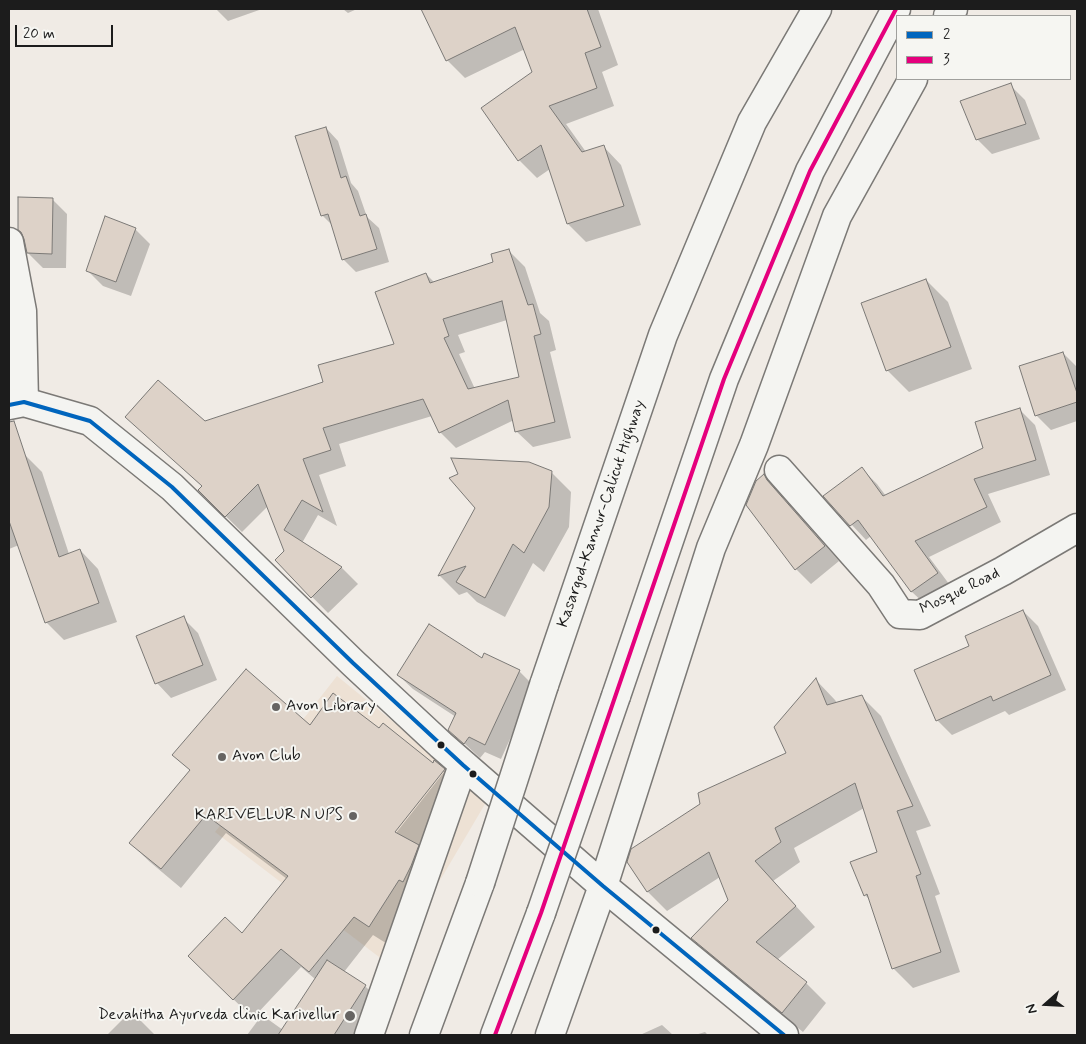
<!DOCTYPE html>
<style>
body{margin:0}
#map{position:relative;width:1086px;height:1044px;overflow:hidden;background:#f0ebe5;font-family:Mynerve,sans-serif}
canvas{display:block}
.frame{position:absolute;inset:0;border:10px solid #1c1c1c;pointer-events:none}
.legend{position:absolute;left:896px;top:15px;width:175px;height:65px;box-sizing:border-box;background:#f6f6f2;border:1px solid #9f9f9c;margin:0;padding:6px 9px;list-style:none;font-size:15px;color:#1c1c1c}
.legend li{display:flex;align-items:center;gap:10px;height:25px}
.legend b{width:25px;border:1px solid #9f9f9c}
.north{position:absolute;left:1021px;top:979px;width:50px;height:50px;-webkit-text-stroke:4px #f6f6f2;paint-order:stroke;rotate:251deg;font-size:14px;font-weight:700;line-height:20px;text-align:center;color:#1c1c1c}
.north::after{content:'';display:block;margin:auto;width:18px;height:22px;background:#1c1c1c;clip-path:polygon(50% 0,100% 100%,50% 72%,0 100%)}
.scale{position:absolute;left:15px;top:25px;width:98px;height:22px;box-sizing:border-box;border:2px solid #1c1c1c;border-top:0;padding-left:6px;font-size:15px;line-height:18px;white-space:nowrap;color:#1c1c1c;-webkit-text-stroke:4px #f6f6f2;paint-order:stroke}
</style>
<div id="map">
<canvas width="1086" height="1044"></canvas>
<div class="frame"></div>
<ul class="legend">
<li><b style="height:6px;background:#0065bd"></b>2</li>
<li><b style="height:6px;background:#e5007d"></b>3</li>
</ul>
<div class="north">N</div>
<div class="scale">20 m</div>
</div>
<script>
const ctx = document.querySelector('canvas').getContext('2d');
ctx.lineJoin = 'round';
function paint(path, color) { ctx.fillStyle = color; ctx.fill(path, 'evenodd'); }
const toPath = rows => new Path2D(rows.map(r => 'M' + r).join(''));
function trace(path, color, width, dash) { ctx.strokeStyle = color; ctx.lineWidth = width; ctx.lineCap = dash ? 'butt' : 'round'; ctx.setLineDash(dash || []); ctx.stroke(path); }
function drawText(font, color, halo, rows, align = 'center') {
  ctx.font = font + ' Mynerve,sans-serif'; ctx.lineWidth = 4; ctx.setLineDash([]); ctx.textBaseline = 'middle'; ctx.strokeStyle = halo; ctx.fillStyle = color; for (const [text, x, y, turn = 0] of rows) {
    ctx.save(); ctx.translate(x, y); ctx.rotate((+turn || 0) * Math.PI / 180); ctx.textAlign = isNaN(turn) ? turn : align; if (halo) ctx.strokeText(text, 0, 0); ctx.fillText(text, 0, 0); ctx.restore();
  }
}
paint(toPath([
 [337,676,488,799,442,877,383,960,215,832]
]), '#ede1d4');
paint(toPath([
 [216,9,262,9,228,21],
 [343,9,357,9,348,13],
 [422,9,598,9,618,65,602,72,614,106,566,124,586,152,603,146,621,165,641,225,586,242,568,224,550,169,537,178,519,160,483,108,533,72,525,49,465,78,447,60],
 [1010,85,1025,100,1040,139,992,154,977,139],
 [326,128,338,141,351,183,358,191,367,217,379,228,389,262,356,272,343,259,333,226,322,215],
 [52,199,67,214,66,268,43,268,28,253],
 [135,229,150,244,131,296,103,286,88,271],
 [509,251,525,267,540,313,549,321,556,350,550,352,571,438,533,447,516,431,514,420,456,448,440,432,432,416,339,444,346,466,319,475,337,526,318,515,302,543,342,568,358,584,328,613,276,560,285,551,268,506,242,532,199,490,203,487,127,417,205,423,325,383,396,345,426,274,435,283,494,263],
 [507,320,521,378,475,389,459,354,465,352,458,335],
 [926,280,948,302,972,369,909,392,887,370],
 [1063,353,1077,367,1077,421,1051,430,1036,415],
 [1020,410,1035,425,1050,475,988,494,1001,522,929,557,952,588,927,606,912,592,871,536,866,540,825,496,862,469,877,484,886,496,985,449],
 [24,454,42,472,69,554,80,550,98,569,117,622,64,640,46,622,19,545,9,549,9,459],
 [551,472,571,492,569,527,544,572,533,563,505,617,477,602,467,592,459,595,440,576,476,508],
 [764,476,779,491,782,497,839,561,811,584,796,569],
 [1023,611,1038,626,1066,690,1009,715,1005,711,952,735,937,720,971,646],
 [183,618,198,633,217,680,171,698,157,683],
 [485,655,519,671,534,686,501,759,485,752,480,758,450,730,456,717,413,689,398,675,482,659],
 [816,680,835,700,837,703,861,696,881,716,931,826,916,831,940,894,935,896,960,972,913,988,893,968,870,900,865,895,879,852,864,808,794,848,800,862,773,881,815,927,777,960,806,983,826,1003,803,1032,712,958,693,938,729,900,720,877,667,911,648,892,628,862,787,753],
 [310,727,379,729,433,765,444,770,463,789,418,846,437,865,389,945,373,935,344,972,365,986,387,1008,370,1035,247,1035,262,1015,283,1030,315,979,301,967,253,1018,209,976,287,879,226,833,181,888,150,862,130,843,191,771,174,755],
 [440,772,444,772,392,838,390,836],
 [131,1011,155,1035,107,1035],
 [662,1025,673,1035,640,1035],
 [705,1032,708,1035,695,1035]
]), '#0003');
const building = toPath([
 [421,9,587,9,601,47,585,53,597,88,549,106,582,152,604,145,624,206,567,224,541,145,518,161,481,108,532,72,515,27,446,61,421,9],
 [1011,83,1026,124,976,140,960,101,1011,83],
 [326,127,341,178,346,176,360,216,366,214,377,249,342,260,328,214,321,216,295,136,326,127],
 [18,197,53,198,52,254,27,253,24,239,21,232,18,230,18,197],
 [105,216,136,228,116,282,86,271,105,216],
 [509,249,528,305,533,304,541,334,534,336,555,422,515,432,508,400,439,433,423,399,323,428,331,450,303,459,323,512,302,500,284,530,342,567,311,598,275,560,284,551,258,484,225,517,198,490,202,486,125,417,158,380,205,421,323,382,318,365,394,344,375,292,426,273,430,283,493,262,491,254,509,249],
 [502,301,519,377,468,389,444,338,449,336,443,319,502,301],
 [926,279,951,347,886,371,861,303,926,279],
 [1063,352,1077,393,1077,402,1035,416,1019,366,1063,352],
 [1020,408,1036,460,974,479,987,507,915,541,938,573,911,592,858,520,850,526,823,496,862,467,883,496,983,448,975,422,1020,408],
 [14,421,59,557,80,549,99,603,45,623,9,521,9,422,14,421],
 [451,458,529,462,552,471,549,507,524,553,513,544,485,598,456,582,466,566,438,576,475,508,449,478,458,474,451,458],
 [764,474,767,480,825,546,795,570,746,505,756,481,764,474],
 [1023,610,1051,675,993,701,991,696,936,721,914,670,969,646,965,636,1023,610],
 [184,616,203,665,155,684,136,636,184,616],
 [429,624,482,658,484,653,520,670,485,745,469,737,464,744,448,730,456,713,397,675,429,624],
 [246,669,310,725,333,693,379,728,383,723,433,763,434,760,445,769,395,832,419,845,411,866,403,882,399,880,369,927,354,917,309,972,281,949,233,1000,188,956,225,917,242,933,288,876,206,815,161,869,129,843,190,770,172,755,246,669],
 [816,678,827,705,862,695,913,806,897,811,921,874,916,876,941,952,892,969,867,894,864,896,850,862,877,852,855,783,775,828,781,842,755,861,796,906,756,942,807,982,782,1013,691,938,728,900,709,852,647,892,627,862,631,849,700,804,698,793,786,753,774,727,816,678],
 [327,960,366,985,334,1035,278,1035,327,960]
]);
paint(building, '#ddd2c8');
trace(building, '#7b7976', 1);
const minor = toPath([
 [9,242,22,311,24,402],
 [779,470,881,585,900,614,920,615,1003,571,1077,528],
 [603,886,784,1035]
]);
const tertiary = toPath([
 [948,16,953,9],
 [9,405,24,402,90,421,172,487,353,663,441,745,603,886],
 [369,1035,463,765],
 [550,1035,603,886,711,548,754,445,837,216,913,79]
]);
const trunk = toPath([
 [544,685,663,335,752,122,817,9],
 [616,696,724,379,810,171,896,9],
 [424,1035,480,883],
 [495,1035,541,913]
]);
trace(minor, '#7b7976', 31);
trace(tertiary, '#7b7976', 31);
trace(trunk, '#7b7976', 31);
trace(minor, '#f4f4f1', 28);
trace(tertiary, '#f4f4f1', 28);
trace(trunk, '#f4f4f1', 28);
const trunkBridge = toPath([
 [480,883,544,685],
 [541,913,616,696]
]);
trace(trunkBridge, '#7b7976', 31, []);
trace(trunkBridge, '#f4f4f1', 28);
trace(toPath([
 [9,405,24,402,90,421,172,487,353,663,463,765,603,886,784,1035]
]), '#0065bd', 4);
trace(toPath([
 [495,1035,541,913,724,379,810,171,896,9]
]), '#e5007d', 4);
for (const [x, y, r, color] of [
 [276,707,5,"#666462"],
 [441,745,4.5,"#1c1c1c"],
 [222,757,5,"#666462"],
 [473,774,4.5,"#1c1c1c"],
 [353,816,5,"#666462"],
 [656,930,4.5,"#1c1c1c"],
 [350,1016,6,"#666462"]
]) { const dot = new Path2D(); dot.arc(x, y, r, 0, 2 * Math.PI); ctx.fillStyle = color; ctx.fill(dot); trace(dot, '#f6f6f2', 2); }
drawText('16px', '#1c1c1c', '#f6f6f2', [
 ["Kasargod-Kannur-Calicut Highway",602,514,-71],
 ["Mosque Road",960,592,-26]
]);
drawText('16px', '#1c1c1c', '#f6f6f2', [
 ["Avon Library",286,707],
 ["Avon Club",232,757],
 ["KARIVELLUR N UPS",343,816,"right"],
 ["Devahitha Ayurveda clinic Karivellur",339,1016,"right"]
], 'left');
</script>
